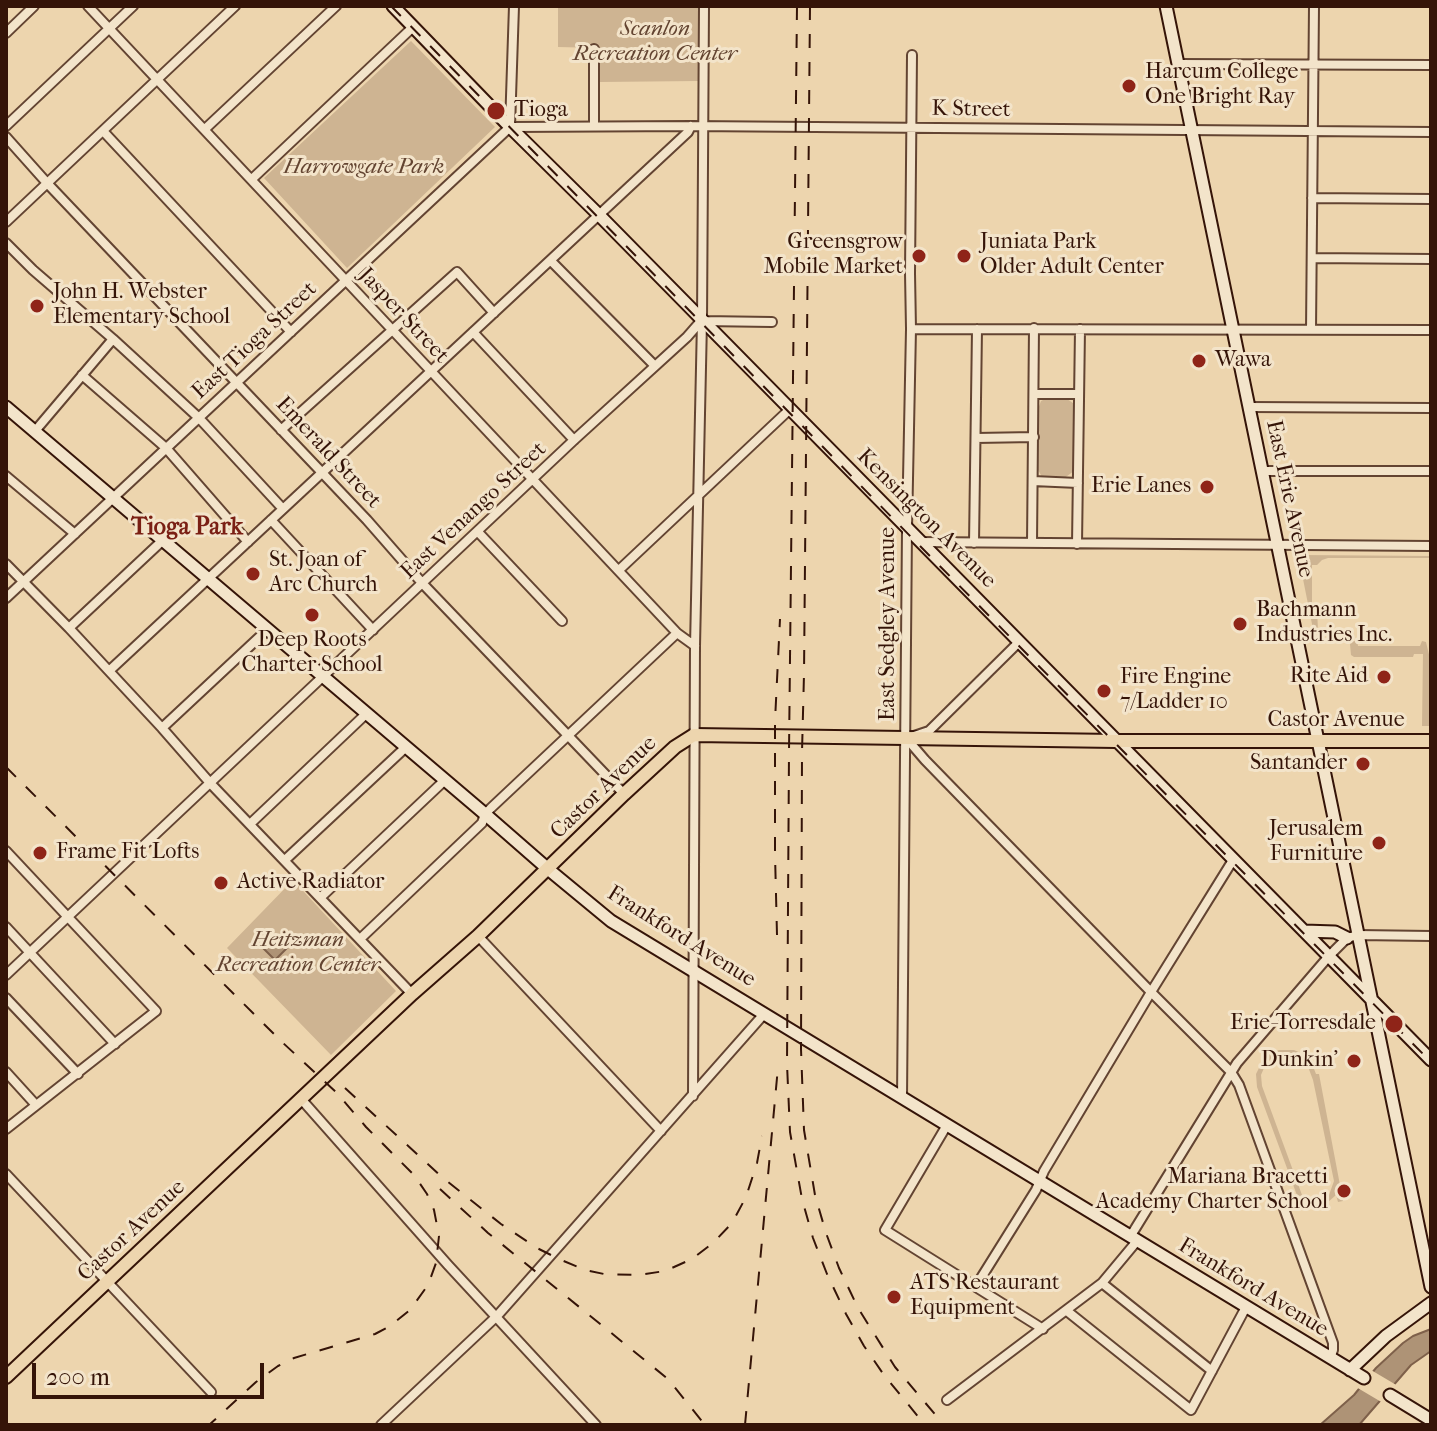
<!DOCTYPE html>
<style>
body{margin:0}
#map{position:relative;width:1437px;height:1431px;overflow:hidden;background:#edd5ae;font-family:"IM FELL French Canon",serif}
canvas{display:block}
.frame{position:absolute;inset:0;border:8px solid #351408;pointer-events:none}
.scale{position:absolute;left:32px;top:1363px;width:232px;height:36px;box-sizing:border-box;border:4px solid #351408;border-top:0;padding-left:10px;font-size:24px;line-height:28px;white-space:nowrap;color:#351408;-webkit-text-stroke:6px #f3e4ca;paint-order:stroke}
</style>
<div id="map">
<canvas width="1437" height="1431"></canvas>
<div class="frame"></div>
<div class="scale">200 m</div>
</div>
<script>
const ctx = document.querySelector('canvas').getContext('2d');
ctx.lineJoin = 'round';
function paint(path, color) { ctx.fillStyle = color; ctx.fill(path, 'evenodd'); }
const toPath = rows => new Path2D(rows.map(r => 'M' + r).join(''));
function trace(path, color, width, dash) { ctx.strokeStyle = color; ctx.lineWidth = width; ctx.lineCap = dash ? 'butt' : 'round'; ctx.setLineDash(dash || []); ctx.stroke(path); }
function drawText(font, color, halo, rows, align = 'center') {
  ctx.font = font + ' "IM FELL French Canon",serif'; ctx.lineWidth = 6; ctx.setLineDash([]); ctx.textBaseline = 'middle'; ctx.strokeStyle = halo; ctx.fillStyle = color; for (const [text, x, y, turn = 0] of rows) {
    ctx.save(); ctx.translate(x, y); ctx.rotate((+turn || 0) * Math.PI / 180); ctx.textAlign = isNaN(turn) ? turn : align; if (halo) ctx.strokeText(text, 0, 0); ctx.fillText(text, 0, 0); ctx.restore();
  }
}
paint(toPath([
 [558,6,698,6,698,81,600,82,600,48,558,47],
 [411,41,495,127,347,268,264,178],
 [1047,398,1067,399,1073,403,1076,409,1074,471,1063,479,1042,477,1037,468,1038,409,1041,401],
 [1300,555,1431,556,1431,558,1328,558,1322,560,1317,565,1312,565,1312,609,1317,609,1318,630,1314,634,1299,559],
 [1352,641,1357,641,1358,646,1420,646,1422,641,1426,642,1431,663,1431,726,1422,726,1423,654,1414,654,1413,657,1354,657,1351,655,1350,644],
 [293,880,396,991,331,1055,227,948],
 [1279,1050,1294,1050,1303,1054,1311,1061,1316,1074,1319,1074,1343,1201,1338,1202,1336,1195,1327,1203,1317,1205,1309,1204,1298,1198,1257,1087,1256,1074,1264,1058,1271,1053],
 [1280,1055,1293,1055,1300,1058,1307,1064,1313,1080,1334,1181,1329,1195,1321,1200,1311,1199,1302,1195,1262,1086,1261,1075,1264,1068,1268,1061]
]), '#ceb492');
const water = toPath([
 [284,933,294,941,275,960,261,946,269,939,278,939,284,933],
 [1431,1329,1431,1351,1411,1365,1359,1425,1320,1425,1354,1395,1376,1368,1403,1343,1413,1336,1431,1329]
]);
paint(water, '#ae9376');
trace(water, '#7e604a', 2);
paint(toPath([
 [1371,1370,1398,1386,1383,1403,1356,1387]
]), '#edd5ae');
const street = toPath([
 [88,6,677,633,695,646],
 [6,33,34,6],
 [594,49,594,126],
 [1178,64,1431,65],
 [6,126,133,6],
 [510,127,691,126,1431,132],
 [205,129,336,6],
 [103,131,291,332],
 [6,137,47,183,367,520,423,584,624,794],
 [252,179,413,27],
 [1312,198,1431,199],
 [6,222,235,6],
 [6,243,33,270,113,339,199,418,283,509],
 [1312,258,1431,259],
 [551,261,655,366],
 [703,321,772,322],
 [911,329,1431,330],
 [1311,330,1314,6],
 [473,332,574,440],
 [82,375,166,448,248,542],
 [1034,394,1079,394],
 [1249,407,1431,408],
 [281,430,457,272,494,313],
 [35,431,113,339],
 [976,438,1034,437],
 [1262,471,1431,471],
 [6,476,75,534],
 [1033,481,1078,483],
 [271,520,373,630],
 [478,532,562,621],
 [920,542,1431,546],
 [974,543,977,329],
 [1032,543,1034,328],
 [1077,544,1080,329],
 [6,564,69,628,162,728,211,784,412,994],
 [619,570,789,410],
 [6,598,510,127,514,6],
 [69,628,163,540],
 [109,671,688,132,691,126],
 [162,728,267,630],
 [914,736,929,731,1019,642],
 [907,739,925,760,1151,992,1231,1072,1239,1085,1333,1343,1333,1350,1330,1358],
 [250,824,367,713],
 [6,851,156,1011,6,1129],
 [285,860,406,747],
 [321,897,445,780],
 [6,927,115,1044],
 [478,936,661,1131],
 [360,939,482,823,485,814,491,808,677,633],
 [6,975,574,440,687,337,701,321],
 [6,998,78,1074],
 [6,1072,36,1105],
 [693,1096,695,646,702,321,704,6],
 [902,1098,907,529,911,329,910,273,912,55],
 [302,1100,448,1265,596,1425],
 [947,1125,885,1230,1043,1329],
 [6,1174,211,1392],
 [1130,1237,1237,1063,1329,956,1347,938,1358,935,1431,936],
 [1102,1283,1212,1371],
 [976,1286,1036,1190,1044,1171,1151,992,1233,860],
 [1067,1311,1191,1410,1246,1307],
 [947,1400,1102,1283,1137,1241],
 [381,1425,497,1316,764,1014]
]);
const secondary = toPath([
 [393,6,510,127,599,215,1431,1060],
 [1166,6,1431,1287],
 [6,407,485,814,548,869,611,921,1364,1378],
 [1304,931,1335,932,1347,938],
 [1350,1370,1386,1336,1431,1303],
 [1390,1395,1431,1420]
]);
const primary = toPath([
 [6,1377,412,994,478,936,624,794,675,747,694,735,1116,741,1431,741]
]);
trace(street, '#634432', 12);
trace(secondary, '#351408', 15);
trace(primary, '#351408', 16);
trace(street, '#f3e4ca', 8);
trace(secondary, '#f3e4ca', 11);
trace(primary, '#edd5ae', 12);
trace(toPath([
 [391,6,916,542,1431,1062],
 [797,6,789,752,787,1064,790,1132,802,1199,813,1238,827,1274,846,1314,864,1346,884,1375,925,1425],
 [810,6,804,674,802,752,801,1049,804,1130,815,1195,826,1233,839,1268,858,1308,895,1367,944,1425],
 [6,767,282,1042,336,1092,366,1127,414,1175,427,1194,434,1210,439,1236,436,1263,428,1285,410,1310,390,1326,375,1334,294,1358,278,1366,256,1382,209,1425],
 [777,935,775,854,775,721,780,619],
 [345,1088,443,1178,501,1224,537,1248,559,1259,585,1270,604,1274,638,1275,665,1271,692,1259,713,1243,732,1223,746,1197,757,1163,762,1136],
 [440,1189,488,1233,668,1379,705,1425],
 [745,1425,778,1067]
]), '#351408', 2, [14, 14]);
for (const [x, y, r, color] of [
 [1129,86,8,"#8f2418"],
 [496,111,10,"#8f2418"],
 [919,256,8,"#8f2418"],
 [964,256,8,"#8f2418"],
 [37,306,8,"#8f2418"],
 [1199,361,8,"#8f2418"],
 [1207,487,8,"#8f2418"],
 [253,574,8,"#8f2418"],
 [312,615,8,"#8f2418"],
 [1240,624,8,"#8f2418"],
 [1384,677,8,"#8f2418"],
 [1104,691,8,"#8f2418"],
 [1363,764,8,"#8f2418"],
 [1379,843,8,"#8f2418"],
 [40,853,8,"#8f2418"],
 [221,883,8,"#8f2418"],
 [1394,1024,10,"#8f2418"],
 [1354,1061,8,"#8f2418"],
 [1344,1191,8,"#8f2418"],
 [894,1297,8,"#8f2418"]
]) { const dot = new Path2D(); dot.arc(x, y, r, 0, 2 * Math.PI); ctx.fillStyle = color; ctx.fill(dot); trace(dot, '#f3e4ca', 3); }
drawText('italic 22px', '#634431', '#f3e4ca', [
 ["Scanlon",655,30],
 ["Recreation Center",655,55],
 ["Harrowgate Park",364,168],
 ["Heitzman",298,941],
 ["Recreation Center",298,966]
]);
drawText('22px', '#351408', '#f3e4ca', [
 ["Harcum College",1145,73],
 ["One Bright Ray",1145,98],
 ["Tioga",514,111],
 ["Greensgrow",903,243,"right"],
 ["Mobile Market",903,268,"right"],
 ["Juniata Park",980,243],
 ["Older Adult Center",980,268],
 ["John H. Webster",53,293],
 ["Elementary School",53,318],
 ["Wawa",1215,361],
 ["Erie Lanes",1191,487,"right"],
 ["St. Joan of",269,561],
 ["Arc Church",269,586],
 ["Bachmann",1256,611],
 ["Industries Inc.",1256,636],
 ["Deep Roots",312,641,"center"],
 ["Charter School",312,666,"center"],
 ["Rite Aid",1368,677,"right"],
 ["Fire Engine",1120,678],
 ["7/Ladder 10",1120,703],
 ["Santander",1347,764,"right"],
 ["Jerusalem",1363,830,"right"],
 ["Furniture",1363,855,"right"],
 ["Frame Fit Lofts",56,853],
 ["Active Radiator",237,883],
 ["Erie-Torresdale",1376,1024,"right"],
 ["Dunkin'",1338,1061,"right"],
 ["Mariana Bracetti",1328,1178,"right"],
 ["Academy Charter School",1328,1203,"right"],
 ["ATS Restaurant",910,1284],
 ["Equipment",910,1309]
], 'left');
drawText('22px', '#351408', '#f3e4ca', [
 ["K Street",971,110,1],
 ["Jasper Street",403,316,47],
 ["East Tioga Street",255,341,-43],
 ["Emerald Street",328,453,47],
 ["East Erie Avenue",1289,499,78],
 ["East Venango Street",474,511,-43],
 ["Kensington Avenue",926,519,45],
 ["East Sedgley Avenue",889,624,-90],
 ["Castor Avenue",1336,721],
 ["Castor Avenue",604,788,-44],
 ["Frankford Avenue",681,937,32],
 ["Castor Avenue",132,1231,-43],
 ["Frankford Avenue",1253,1288,31]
]);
drawText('bold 24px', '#7a1f14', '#f3e4ca', [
 ["Tioga Park",187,528]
]);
</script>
